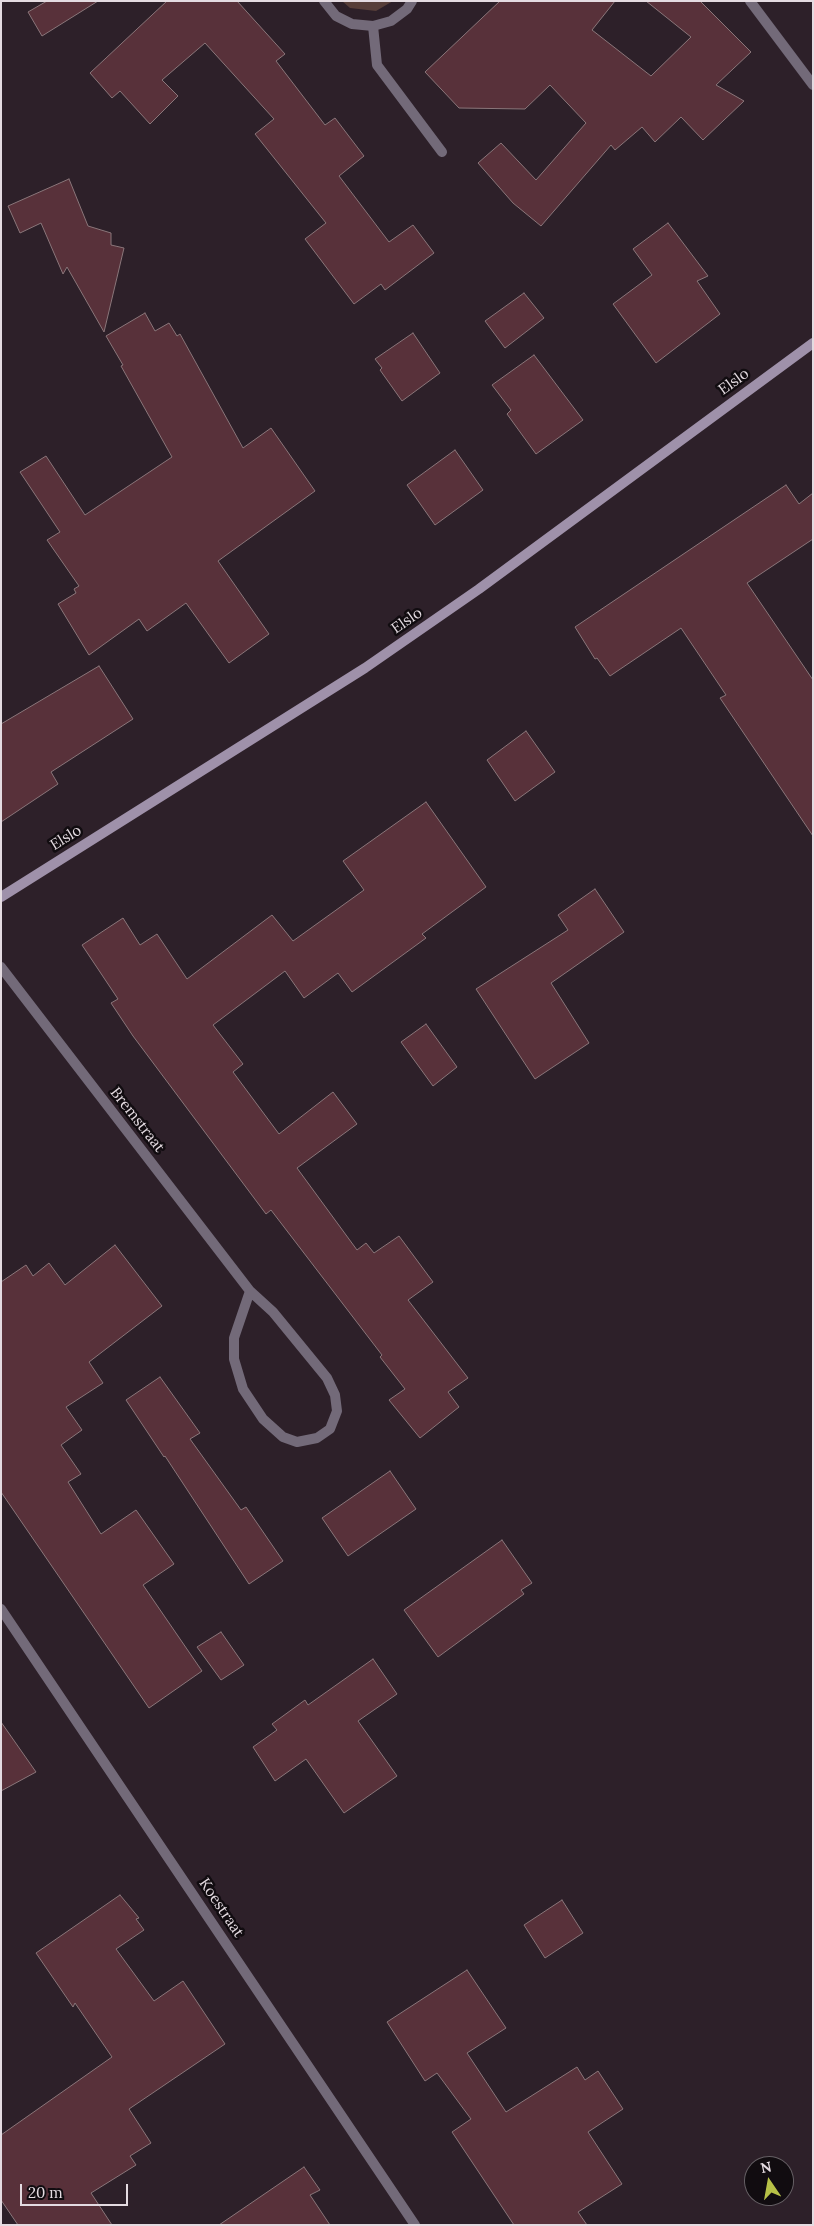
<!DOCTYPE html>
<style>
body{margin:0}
#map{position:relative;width:814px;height:2226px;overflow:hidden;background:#2d2029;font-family:Lora,serif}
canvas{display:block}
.frame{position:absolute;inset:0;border:2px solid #e4dbe1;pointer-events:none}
.north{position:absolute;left:744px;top:2156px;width:50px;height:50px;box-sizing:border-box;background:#110c10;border:1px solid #655f64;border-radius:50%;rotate:348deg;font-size:14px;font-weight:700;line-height:20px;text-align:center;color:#e4dbe1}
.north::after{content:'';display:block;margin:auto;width:18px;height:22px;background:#b7c147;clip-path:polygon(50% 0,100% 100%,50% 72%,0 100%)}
.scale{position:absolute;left:20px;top:2184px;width:108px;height:22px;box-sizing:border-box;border:2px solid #e4dbe1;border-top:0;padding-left:6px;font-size:15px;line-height:18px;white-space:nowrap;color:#e4dbe1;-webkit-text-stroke:4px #110c10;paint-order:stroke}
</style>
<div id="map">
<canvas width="814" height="2226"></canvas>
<div class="frame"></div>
<div class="north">N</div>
<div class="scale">20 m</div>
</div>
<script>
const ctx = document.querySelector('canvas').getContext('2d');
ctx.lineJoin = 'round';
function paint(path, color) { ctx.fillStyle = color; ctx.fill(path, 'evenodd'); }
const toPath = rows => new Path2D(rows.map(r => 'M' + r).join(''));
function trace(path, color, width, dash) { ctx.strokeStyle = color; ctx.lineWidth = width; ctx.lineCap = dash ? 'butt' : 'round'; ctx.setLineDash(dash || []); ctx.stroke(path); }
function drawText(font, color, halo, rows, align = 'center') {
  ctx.font = font + ' Lora,serif'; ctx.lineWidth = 5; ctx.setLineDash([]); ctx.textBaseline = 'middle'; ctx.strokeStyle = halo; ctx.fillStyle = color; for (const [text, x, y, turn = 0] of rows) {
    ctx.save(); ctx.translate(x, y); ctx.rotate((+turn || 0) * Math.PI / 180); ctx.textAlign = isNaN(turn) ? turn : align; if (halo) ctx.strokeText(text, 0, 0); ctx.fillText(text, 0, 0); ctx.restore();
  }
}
paint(toPath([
 [342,1,393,1,376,11,350,8]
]), '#573e39');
const building = toPath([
 [47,1,98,1,42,36,28,12,47,1],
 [167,1,237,1,285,54,276,61,325,125,335,118,364,156,339,176,389,242,413,225,434,253,385,290,381,284,354,304,305,239,326,223,255,134,274,119,205,43,162,80,178,96,150,124,120,91,112,98,90,73,167,1],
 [500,1,615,1,592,30,651,76,691,37,646,1,700,1,751,52,716,85,744,101,703,140,681,117,655,142,642,127,615,150,611,145,541,226,513,203,478,163,501,143,536,180,586,123,550,85,525,109,459,108,425,72,500,1],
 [69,179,88,226,111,233,111,245,124,248,104,332,67,267,63,274,41,223,20,233,8,206,69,179],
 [668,223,708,276,697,281,720,314,656,363,613,304,652,275,633,249,668,223],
 [524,293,544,318,505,348,485,321,524,293],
 [145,313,155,331,169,323,177,336,180,334,243,448,271,428,315,491,218,561,269,634,229,663,186,603,147,631,139,619,89,655,58,604,76,593,74,589,79,586,47,540,60,532,20,472,46,456,85,515,172,457,121,366,123,365,106,336,145,313],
 [413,333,440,373,402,401,380,370,382,368,375,359,413,333],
 [534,355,583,420,536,454,507,414,511,410,492,385,534,355],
 [455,450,483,490,435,525,407,485,455,450],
 [786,485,799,504,813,493,813,539,747,583,813,680,813,836,720,698,726,695,681,628,610,676,597,658,595,659,575,627,786,485],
 [99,666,133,719,51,772,58,784,1,822,1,724,99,666],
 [526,731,555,772,515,801,487,760,526,731],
 [426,802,486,887,422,934,426,938,352,992,338,973,304,998,285,971,213,1025,243,1064,233,1072,279,1134,333,1092,357,1124,297,1168,357,1250,366,1243,374,1253,399,1236,433,1282,408,1300,468,1378,448,1392,459,1407,420,1438,389,1400,405,1389,380,1357,382,1355,271,1210,266,1214,133,1036,111,1003,118,999,82,945,123,918,140,945,157,934,187,979,272,915,293,941,364,890,343,861,426,802],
 [595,889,624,932,551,983,589,1043,535,1079,476,989,568,930,558,915,595,889],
 [426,1024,457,1067,433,1086,401,1042,426,1024],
 [115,1245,162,1306,89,1362,103,1383,66,1407,82,1430,61,1445,81,1474,68,1482,101,1534,136,1510,174,1564,143,1585,202,1671,149,1708,1,1492,1,1282,26,1265,33,1276,49,1263,65,1285,115,1245],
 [160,1377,200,1433,190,1439,241,1510,246,1507,283,1561,249,1584,165,1456,164,1457,126,1400,160,1377],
 [390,1471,416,1509,348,1556,322,1518,390,1471],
 [502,1540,532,1583,521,1590,524,1594,438,1657,404,1610,502,1540],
 [221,1632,244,1665,221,1680,197,1647,221,1632],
 [373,1659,397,1694,358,1721,397,1776,344,1813,306,1759,275,1781,253,1747,277,1730,272,1724,305,1700,308,1705,373,1659],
 [1,1722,36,1772,1,1791,1,1722],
 [120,1895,139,1918,136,1919,144,1930,116,1949,154,2001,183,1981,225,2044,129,2109,151,2143,130,2156,136,2165,91,2193,112,2225,18,2225,1,2200,1,2135,112,2057,75,2003,73,2007,36,1953,120,1895],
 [562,1900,583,1933,545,1958,524,1925,562,1900],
 [467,1970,506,2028,467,2053,506,2112,577,2067,585,2080,598,2071,623,2109,588,2132,622,2184,578,2212,587,2225,514,2225,452,2132,471,2119,437,2073,425,2081,387,2022,467,1970],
 [304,2167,320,2190,310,2195,330,2225,219,2225,304,2167]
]);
paint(building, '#58313a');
trace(building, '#8a767a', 1);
trace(toPath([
 [750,1,813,85],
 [373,26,377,65,442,152]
]), '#736a79', 10);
trace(toPath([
 [324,1,336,16,352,24,373,26,391,21,407,9,412,1],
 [1,967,250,1291,273,1312,327,1378,335,1395,337,1411,330,1429,317,1438,297,1442,283,1437,263,1419,243,1389,234,1359,234,1338,250,1291],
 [1,1609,415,2225]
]), '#736a79', 10);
trace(toPath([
 [1,897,365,668,479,589,813,343]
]), '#9f91aa', 10);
drawText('15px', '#e4dbe1', '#110c10', [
 ["Elslo",734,382,-36],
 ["Elslo",407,621,-35],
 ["Elslo",66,838,-32],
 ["Bremstraat",137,1120,52],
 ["Koestraat",221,1908,56]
]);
</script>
